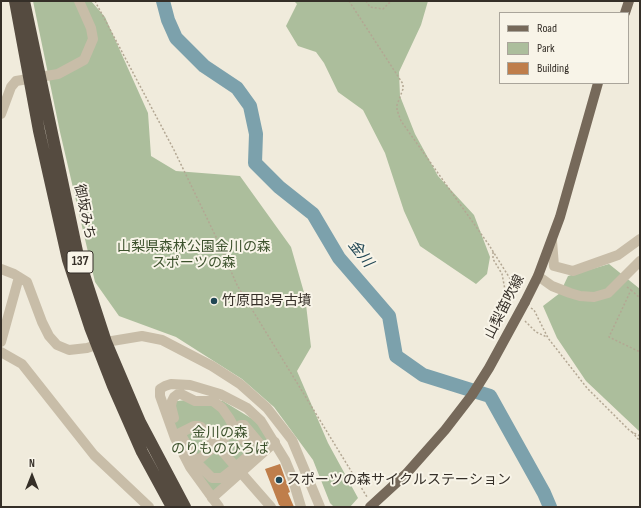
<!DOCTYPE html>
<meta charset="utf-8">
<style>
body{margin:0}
#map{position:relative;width:641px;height:508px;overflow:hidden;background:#f0ebdc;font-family:"Sofia Sans Condensed",sans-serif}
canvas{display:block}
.frame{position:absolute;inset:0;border:2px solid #352f28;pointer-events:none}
.legend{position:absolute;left:499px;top:12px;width:130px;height:72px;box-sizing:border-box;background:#f8f4e8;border:1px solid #aaa59b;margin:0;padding:5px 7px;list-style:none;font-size:12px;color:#352f28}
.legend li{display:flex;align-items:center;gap:8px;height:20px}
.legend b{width:20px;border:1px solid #aaa59b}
.north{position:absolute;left:12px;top:456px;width:40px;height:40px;-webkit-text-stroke:3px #f8f4e8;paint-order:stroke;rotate:0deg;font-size:11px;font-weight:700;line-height:16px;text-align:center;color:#352f28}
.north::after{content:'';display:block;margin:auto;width:14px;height:18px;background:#352f28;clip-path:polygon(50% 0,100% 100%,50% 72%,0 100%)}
</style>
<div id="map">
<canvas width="641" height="508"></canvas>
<div class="frame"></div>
<ul class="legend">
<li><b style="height:5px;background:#76695a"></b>Road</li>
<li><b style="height:11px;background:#acbe9c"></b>Park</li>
<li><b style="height:11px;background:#bf7e4b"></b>Building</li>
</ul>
<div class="north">N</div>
</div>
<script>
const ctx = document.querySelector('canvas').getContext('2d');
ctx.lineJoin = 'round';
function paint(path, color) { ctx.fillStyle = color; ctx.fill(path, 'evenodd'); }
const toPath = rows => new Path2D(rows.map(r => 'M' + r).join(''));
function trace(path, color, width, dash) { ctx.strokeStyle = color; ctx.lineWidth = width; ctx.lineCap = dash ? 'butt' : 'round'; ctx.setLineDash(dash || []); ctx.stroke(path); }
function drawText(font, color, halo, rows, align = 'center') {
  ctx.font = font + ' "Sofia Sans Condensed","Noto Sans JP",sans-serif'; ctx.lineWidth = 4; ctx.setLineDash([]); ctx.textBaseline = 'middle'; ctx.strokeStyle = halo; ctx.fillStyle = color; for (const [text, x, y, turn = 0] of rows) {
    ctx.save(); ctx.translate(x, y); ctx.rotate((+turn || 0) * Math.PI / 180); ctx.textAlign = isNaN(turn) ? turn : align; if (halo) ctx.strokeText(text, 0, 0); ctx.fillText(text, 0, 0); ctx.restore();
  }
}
paint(toPath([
 [33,1,91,1,105,17,148,113,151,156,176,171,240,176,291,247,305,296,311,347,297,371,328,443,358,498,350,507,334,507,330,503,313,460,274,407,242,379,176,337,119,316,95,282,60,132],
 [294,1,428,1,421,25,399,72,400,96,415,134,438,176,474,215,490,257,487,274,476,284,420,246,404,211,385,153,363,110,338,92,324,63,316,52,298,46,286,26,297,4],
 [609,264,640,289,640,432,586,381,557,338,543,306,560,293,568,276],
 [203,398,223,401,254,420,270,438,272,443,215,492,209,489,163,405,169,402]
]), '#acbe9c');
trace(toPath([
 [163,1,168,20,176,38,204,66,237,88,250,106,256,134,255,163,279,187,313,214,339,258,389,316,396,356,423,375,490,396,544,493,550,507]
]), '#7ca1ac', 14);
paint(toPath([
 [280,464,290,492,288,493,294,507,282,507,279,505,265,469]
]), '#bf7e4b');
trace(toPath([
 [95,1,174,150,217,239,237,285,367,497],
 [349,1,403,84,403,89,397,105,397,110,401,121,489,245,519,293],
 [366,1,370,7,383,9,391,1],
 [493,252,493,259,502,274,506,295,509,302,512,306],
 [627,287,631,290,609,337,640,352],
 [631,290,640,298],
 [531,308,534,310,548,338,587,388,630,431,640,436],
 [525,321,536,332,547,337],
 [632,432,640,441]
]), '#b3a793', 1.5, [2, 2]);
trace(toPath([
 [1,114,11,87,16,81,58,74,84,60,93,39,91,28,79,1],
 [552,241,554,266,573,271,618,255,640,239],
 [1,269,14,274,27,282,42,322,49,336,57,345,69,350,87,348,106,342,142,336,162,340,212,366,240,384,267,408,292,440,320,507],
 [538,276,552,286,570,293,580,296,594,297,608,293,640,261],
 [1,342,19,277],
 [1,352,22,364,94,455,149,507],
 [174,418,171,406,172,401,174,397,178,394,181,394,195,401,213,401,222,408,229,418,235,429,241,425,244,425,260,444],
 [180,433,196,462,212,478,222,478,236,467,248,456,249,452,249,447,235,429,196,462],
 [180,433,194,426,198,426,201,427,271,507],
 [219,507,190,467,175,438,160,396,160,389,165,386,171,384,190,385,220,394,247,408,261,421,285,460,292,477,301,507]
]), '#c8bda8', 10);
trace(toPath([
 [625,13,629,1],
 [525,302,538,276,560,217,598,83]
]), '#76695a', 10);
trace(toPath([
 [15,1,39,131,68,260,90,327,113,386,142,452,172,507],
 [24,1,78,256,106,342,140,422,185,507]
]), '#554b40', 12);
trace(toPath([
 [212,498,275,442]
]), '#c8bda8', 10);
trace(toPath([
 [370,507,406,474,445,430,472,395,489,368,525,302]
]), '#76695a', 10);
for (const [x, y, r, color] of [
 [214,301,4,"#204654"],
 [279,480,4,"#204654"]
]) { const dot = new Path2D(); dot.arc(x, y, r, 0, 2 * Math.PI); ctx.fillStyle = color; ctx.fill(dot); trace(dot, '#f8f4e8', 1.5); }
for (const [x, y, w] of [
 [80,262,26]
]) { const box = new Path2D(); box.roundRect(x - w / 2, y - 11, w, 22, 3); ctx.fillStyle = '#f8f4e8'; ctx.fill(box); trace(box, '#352f28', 1); }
drawText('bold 13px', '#352f28', null, [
 ["137",80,262]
]);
drawText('14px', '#352f28', '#f8f4e8', [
 ["御坂みち",84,212,78],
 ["山梨笛吹線",505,307,-63]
]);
drawText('14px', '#3d522d', '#f8f4e8', [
 ["山梨県森林公園金川の森",194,247],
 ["スポーツの森",194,263],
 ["金川の森",220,433],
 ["のりものひろば",220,449]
]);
drawText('14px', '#352f28', '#f8f4e8', [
 ["竹原田3号古墳",222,301],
 ["スポーツの森サイクルステーション",287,480]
], 'left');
drawText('italic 15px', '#204654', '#f8f4e8', [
 ["金川",360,254,52]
]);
</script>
